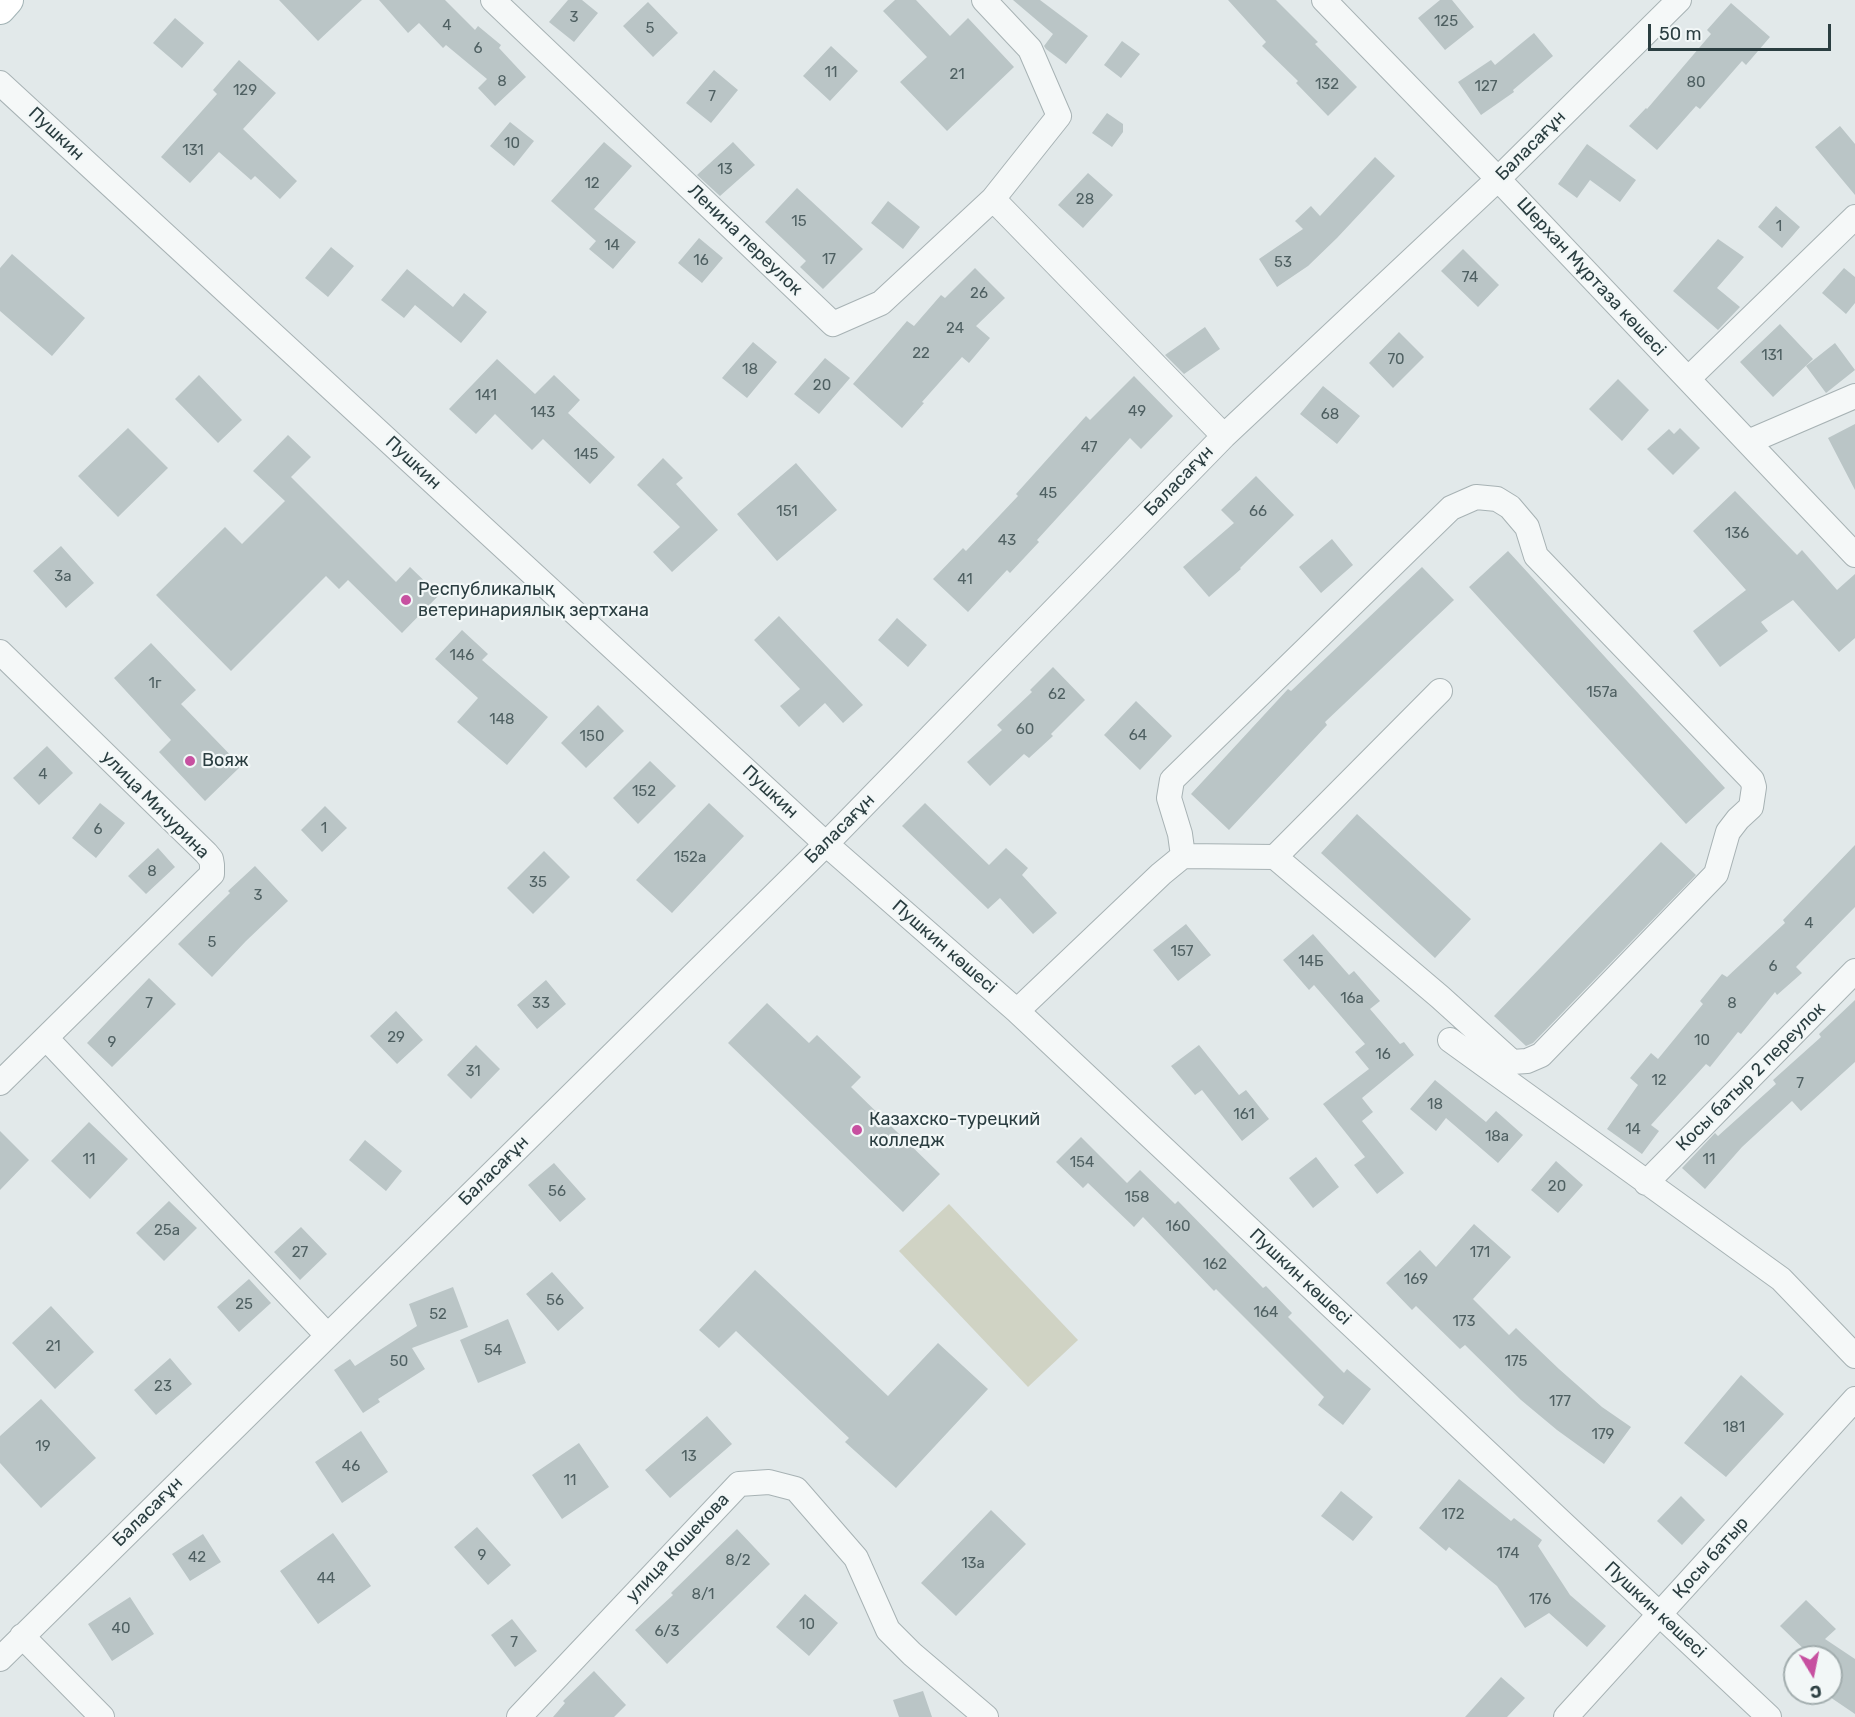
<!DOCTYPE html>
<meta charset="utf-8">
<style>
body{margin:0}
#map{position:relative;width:1855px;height:1717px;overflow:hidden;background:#e2e9ea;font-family:Rubik,sans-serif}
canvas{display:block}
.north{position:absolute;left:1783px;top:1645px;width:60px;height:60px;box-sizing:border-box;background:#f2f7f7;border:2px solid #a2adae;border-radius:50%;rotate:170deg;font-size:16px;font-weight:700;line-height:24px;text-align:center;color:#2b3e41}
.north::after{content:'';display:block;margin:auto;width:21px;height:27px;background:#c750a0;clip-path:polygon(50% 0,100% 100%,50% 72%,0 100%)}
.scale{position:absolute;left:1648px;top:24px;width:183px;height:27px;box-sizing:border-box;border:3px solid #2b3e41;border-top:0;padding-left:8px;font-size:18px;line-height:21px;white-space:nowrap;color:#2b3e41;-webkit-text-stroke:4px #f2f7f7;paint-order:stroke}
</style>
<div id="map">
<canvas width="1855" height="1717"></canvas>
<div class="north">С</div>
<div class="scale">50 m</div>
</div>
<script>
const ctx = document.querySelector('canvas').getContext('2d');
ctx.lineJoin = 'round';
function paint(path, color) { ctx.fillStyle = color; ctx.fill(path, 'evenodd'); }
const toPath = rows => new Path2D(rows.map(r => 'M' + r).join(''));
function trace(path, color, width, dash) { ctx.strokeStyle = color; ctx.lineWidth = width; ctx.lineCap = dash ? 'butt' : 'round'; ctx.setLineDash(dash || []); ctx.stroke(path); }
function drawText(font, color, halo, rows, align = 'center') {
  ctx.font = font + ' Rubik,sans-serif'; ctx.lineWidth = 4.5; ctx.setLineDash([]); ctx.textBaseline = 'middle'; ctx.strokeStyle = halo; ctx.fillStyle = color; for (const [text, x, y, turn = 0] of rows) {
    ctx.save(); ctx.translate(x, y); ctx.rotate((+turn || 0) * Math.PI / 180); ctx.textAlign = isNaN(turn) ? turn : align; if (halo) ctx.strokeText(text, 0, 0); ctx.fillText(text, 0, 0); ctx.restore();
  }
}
paint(toPath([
 [949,1204,1078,1340,1028,1387,899,1251]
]), '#d0d3c4');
paint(toPath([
 [279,0,362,0,318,41],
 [379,0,445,0,475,30,478,26,501,45,499,48,526,77,495,106,478,88,487,79,446,45,443,48,419,23,408,33],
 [568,0,582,0,598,13,574,42,549,22],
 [895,0,916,0,950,36,968,18,1014,67,947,131,900,82,927,57,883,11],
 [1013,0,1040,0,1088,36,1066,64,1046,49,1044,46,1053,34],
 [1228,0,1276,0,1318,42,1315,44,1357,87,1328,116,1296,83,1298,81,1262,46,1266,42],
 [1440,0,1452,0,1474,27,1445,50,1418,18],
 [648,2,678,33,653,57,623,26],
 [1731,3,1770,37,1746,65,1742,61,1700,109,1696,106,1657,150,1629,126,1646,108,1647,109,1711,34,1707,30],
 [175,18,204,43,182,68,153,43],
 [1534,33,1553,56,1513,90,1514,92,1481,115,1458,82,1491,60,1495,65],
 [1122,41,1140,54,1121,78,1104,65],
 [831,46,858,71,830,101,803,76],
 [239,60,276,93,243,129,297,181,280,199,255,176,251,180,219,152,190,183,161,157,217,94,213,90],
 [714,70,738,90,711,123,686,103],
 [1107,113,1123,124,1123,132,1112,147,1092,133],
 [510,122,534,141,514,166,490,146],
 [1840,126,1855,144,1855,195,1815,147],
 [604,142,632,166,594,209,636,242,613,269,589,249,596,241,551,201],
 [733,142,755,165,720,196,697,175],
 [1587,144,1636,180,1620,202,1590,180,1577,198,1558,184],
 [1375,157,1395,176,1337,238,1308,266,1277,287,1259,259,1303,229,1295,221,1311,206,1320,216],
 [1088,173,1113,195,1083,228,1058,205],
 [797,188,863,249,823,289,800,267,806,261,765,222],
 [888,201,920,227,903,249,871,223],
 [1776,206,1800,227,1782,248,1758,227],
 [699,238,723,258,702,283,678,263],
 [1718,239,1744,257,1717,288,1740,307,1718,330,1673,291],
 [331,247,354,266,328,297,305,278],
 [1463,249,1499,285,1478,307,1441,271],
 [12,254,85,318,52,356,0,311,0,268],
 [975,268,1005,298,976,326,990,338,969,363,962,357,922,402,924,403,902,428,853,384,907,321,914,326,941,295,945,298],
 [1844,268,1855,277,1855,303,1846,314,1822,293],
 [407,269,453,307,464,293,487,312,461,343,415,305,404,318,381,300],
 [1780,324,1813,359,1773,397,1740,362],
 [1205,327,1220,349,1184,374,1165,355],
 [1399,332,1424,357,1393,388,1369,363],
 [753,342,777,362,747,398,722,378],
 [1835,343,1855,370,1826,393,1806,366],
 [825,358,850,378,819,414,794,394],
 [497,359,535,394,554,375,580,400,568,413,615,457,590,484,543,439,532,450,495,414,476,434,449,409],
 [199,375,242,420,218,443,175,399],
 [1134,376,1173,416,1141,449,1130,438,1037,540,1039,542,1010,573,1007,570,968,612,933,579,963,548,966,551,1018,496,1016,494,1086,416,1090,420],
 [1618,379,1649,410,1622,441,1589,409],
 [1323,386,1360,416,1337,444,1300,414],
 [1855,424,1855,490,1828,438],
 [128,428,168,468,118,517,78,476],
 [1680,428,1700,448,1673,475,1647,449,1669,429,1674,434],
 [288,435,311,457,291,477,396,582,410,567,439,595,402,633,348,580,339,589,326,576,231,671,156,595,225,527,242,544,285,501,253,471],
 [663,458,683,478,676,484,718,530,672,572,653,552,680,527,637,485],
 [796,463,837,510,777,561,737,514],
 [1256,476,1294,515,1240,568,1241,569,1209,597,1183,567,1234,523,1221,510],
 [1735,491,1797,555,1802,550,1837,590,1855,574,1855,638,1839,652,1793,600,1761,622,1768,631,1720,667,1693,631,1746,590,1693,531],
 [1332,539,1353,565,1321,593,1299,567],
 [61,546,94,583,66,608,33,571],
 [1508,551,1725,788,1686,824,1469,587],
 [1422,567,1454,600,1325,722,1327,725,1229,830,1191,794,1288,689,1291,691],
 [779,616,863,705,843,723,825,703,799,727,780,706,800,689,754,640],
 [897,618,927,645,908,667,878,640],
 [462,630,488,654,482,660,548,717,507,765,457,722,478,698,435,659],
 [151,643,196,690,181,704,241,766,205,801,159,752,171,740,114,678],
 [1053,667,1085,700,1051,734,1053,736,1029,758,1024,754,990,786,967,762,1002,730,997,725,1032,692,1030,690],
 [1136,701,1172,736,1140,770,1104,735],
 [598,705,624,731,586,768,561,743],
 [47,746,73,773,39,805,13,778],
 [650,761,676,786,638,824,613,798],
 [100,803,125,823,96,858,72,838],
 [709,803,744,836,672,913,636,880],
 [925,803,989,865,1006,848,1028,868,1022,875,1057,913,1033,934,1000,898,988,909,902,826],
 [325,806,347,828,322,852,301,830],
 [1357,814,1471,919,1435,958,1321,853],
 [1661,842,1696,875,1533,1043,1526,1046,1494,1016],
 [1855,845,1855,907,1796,967,1802,973,1777,995,1775,992,1741,1034,1738,1032,1710,1067,1706,1064,1651,1125,1659,1131,1642,1154,1607,1129,1638,1085,1630,1078,1651,1053,1658,1059,1703,1004,1700,1001,1722,974,1727,977,1785,923,1783,920],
 [158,848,175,867,146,894,128,876],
 [544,851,570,877,533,914,507,888],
 [255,866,288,901,246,941,212,977,178,944,230,893,228,891],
 [1186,924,1211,955,1178,981,1153,950],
 [1313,934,1349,975,1354,971,1380,1001,1370,1009,1400,1044,1404,1042,1414,1055,1362,1098,1373,1112,1362,1121,1404,1173,1377,1194,1354,1165,1365,1157,1323,1104,1369,1069,1355,1052,1365,1044,1314,985,1309,990,1283,960],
 [149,978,176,1004,112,1067,87,1043],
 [546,980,566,1004,537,1029,517,1005],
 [1855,1000,1855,1062,1801,1111,1792,1101,1742,1147,1705,1189,1682,1168,1715,1133,1718,1136,1776,1084,1773,1080,1821,1037,1819,1034],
 [767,1003,809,1043,817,1035,861,1077,851,1087,940,1174,903,1212,728,1043],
 [396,1011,423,1040,397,1064,370,1036],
 [476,1045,500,1069,471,1099,447,1075],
 [1199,1045,1239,1095,1246,1090,1269,1119,1242,1141,1202,1090,1195,1095,1171,1066],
 [1435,1080,1486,1122,1496,1111,1523,1135,1498,1163,1446,1118,1436,1131,1410,1109],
 [89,1122,128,1159,90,1199,51,1161],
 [0,1131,29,1160,0,1190],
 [1081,1137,1127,1183,1140,1170,1175,1204,1178,1201,1263,1288,1266,1286,1292,1313,1288,1317,1344,1373,1347,1369,1371,1389,1343,1425,1318,1405,1324,1397,1216,1289,1214,1291,1143,1217,1134,1227,1088,1183,1083,1188,1056,1162],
 [365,1140,402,1171,386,1191,349,1160],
 [1316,1157,1339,1187,1313,1208,1289,1178],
 [1556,1161,1583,1185,1558,1213,1531,1190],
 [554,1163,586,1199,560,1222,528,1185],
 [169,1201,197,1228,164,1261,136,1233],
 [1474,1224,1511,1257,1473,1299,1509,1335,1516,1328,1559,1369,1602,1407,1631,1427,1604,1464,1557,1430,1521,1400,1465,1345,1460,1349,1416,1306,1412,1310,1386,1283,1420,1250,1436,1267],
 [301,1227,327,1254,300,1280,274,1252],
 [755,1270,888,1396,938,1343,988,1389,896,1488,845,1442,849,1438,736,1331,719,1348,699,1330],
 [552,1272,584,1308,558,1331,526,1294],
 [249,1279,271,1303,239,1332,217,1307],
 [453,1287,468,1327,412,1348,425,1369,378,1399,380,1402,363,1413,334,1370,350,1359,355,1366,417,1326,409,1304],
 [51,1306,94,1352,55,1389,12,1343],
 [508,1319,526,1363,478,1383,460,1340],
 [170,1358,192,1384,156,1415,134,1390],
 [1741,1375,1784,1414,1726,1477,1684,1443],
 [41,1399,96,1458,41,1508,0,1463,0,1436],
 [707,1416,732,1444,670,1498,645,1470],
 [361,1431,388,1472,342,1503,315,1462],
 [579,1443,609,1487,562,1519,532,1475],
 [1459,1479,1511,1521,1514,1518,1542,1540,1538,1546,1570,1595,1606,1626,1587,1647,1549,1613,1525,1628,1497,1586,1449,1547,1446,1551,1419,1528],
 [1341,1491,1373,1517,1353,1541,1321,1516],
 [1681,1496,1705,1520,1682,1545,1657,1521],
 [991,1510,1026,1544,956,1616,921,1583],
 [477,1527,511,1565,488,1585,454,1547],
 [737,1529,770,1564,667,1664,635,1630,673,1595,671,1593],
 [333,1533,371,1586,318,1624,280,1571],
 [203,1534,221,1562,190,1581,172,1554],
 [805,1594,838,1623,809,1656,776,1627],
 [130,1597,154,1634,112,1661,88,1624],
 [1806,1600,1836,1629,1825,1639,1855,1659,1855,1714,1824,1693,1831,1693,1831,1657,1812,1657,1780,1626],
 [512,1619,537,1651,515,1667,491,1635],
 [594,1671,626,1705,614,1717,553,1717,565,1703,563,1701],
 [1501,1677,1525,1698,1507,1717,1465,1717],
 [923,1691,932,1717,899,1717,893,1700]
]), '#bac5c6');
const minor = toPath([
 [493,0,833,324,881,303,993,199],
 [984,0,1030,49,1059,116,993,199,1224,436],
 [1324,0,1498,179,1855,555],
 [0,83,826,844,1017,1011,1769,1717],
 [1688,379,1855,217],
 [1748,442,1855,396],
 [0,652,206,853,211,859,212,865,212,874,0,1083],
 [1275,857,1440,691],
 [1017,1011,1161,874,1183,856,1275,857,1440,997,1512,1062,1527,1061,1541,1055,1716,874,1728,832,1738,819,1751,807,1754,787,1752,780,1536,556,1527,527,1510,507,1497,499,1476,497,1451,508,1172,780,1169,798,1180,834,1183,856],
 [46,1038,327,1335],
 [1450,1040,1781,1279,1855,1356],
 [1646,1183,1855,971],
 [22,1636,102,1717],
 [0,1659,826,844,1224,436,1498,179,1679,0],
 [519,1717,739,1484,769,1482,796,1489,856,1558,888,1630,912,1654,986,1717],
 [1566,1717,1855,1399]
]);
const major = toPath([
 [0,9,8,0]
]);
trace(minor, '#a7b2b4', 26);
trace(major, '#a2b3b5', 32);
trace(minor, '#f5f8f8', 24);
trace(major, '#fff', 30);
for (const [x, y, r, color] of [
 [406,600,6,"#c750a0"],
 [190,761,6,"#c750a0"],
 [857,1130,6,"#c750a0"]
]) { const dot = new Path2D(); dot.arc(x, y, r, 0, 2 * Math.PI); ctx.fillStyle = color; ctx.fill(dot); trace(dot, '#f2f7f7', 2); }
drawText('15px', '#4f6062', null, [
 ["3",574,18],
 ["125",1446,22],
 ["4",447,26],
 ["5",650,29],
 ["6",478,49],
 ["11",831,73],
 ["21",957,75],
 ["8",502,82],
 ["80",1696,83],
 ["132",1327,85],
 ["127",1486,87],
 ["129",245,91],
 ["7",712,97],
 ["10",512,144],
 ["131",193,151],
 ["13",725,170],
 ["12",592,184],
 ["28",1085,200],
 ["15",799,222],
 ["1",1779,227],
 ["14",612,246],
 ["17",829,260],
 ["16",701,261],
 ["53",1283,263],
 ["74",1470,278],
 ["26",979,294],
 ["24",955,329],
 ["22",921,354],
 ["131",1772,356],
 ["70",1396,360],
 ["18",750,370],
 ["20",822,386],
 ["141",486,396],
 ["49",1137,412],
 ["143",543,413],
 ["68",1330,415],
 ["47",1089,448],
 ["145",586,455],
 ["45",1048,494],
 ["151",787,512],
 ["66",1258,512],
 ["136",1737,534],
 ["43",1007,541],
 ["3а",63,577],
 ["41",965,580],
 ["146",462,656],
 ["1г",155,684],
 ["157а",1602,693],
 ["62",1057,695],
 ["148",502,720],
 ["60",1025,730],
 ["64",1138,736],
 ["150",592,737],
 ["4",43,775],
 ["152",644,792],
 ["1",324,829],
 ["6",98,830],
 ["152а",690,858],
 ["8",152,872],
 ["35",538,883],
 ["3",258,896],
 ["4",1809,924],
 ["5",212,943],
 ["157",1182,952],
 ["14Б",1311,962],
 ["6",1773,967],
 ["16а",1352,999],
 ["7",149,1004],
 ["33",541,1004],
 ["8",1732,1004],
 ["29",396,1038],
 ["10",1702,1041],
 ["9",112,1043],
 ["16",1383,1055],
 ["31",473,1072],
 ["12",1659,1081],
 ["7",1800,1084],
 ["18",1435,1105],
 ["161",1244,1115],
 ["14",1633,1130],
 ["18а",1497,1137],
 ["11",89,1160],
 ["11",1709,1160],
 ["154",1082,1163],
 ["20",1557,1187],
 ["56",557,1192],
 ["158",1137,1198],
 ["160",1178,1227],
 ["25а",167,1231],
 ["27",300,1253],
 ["171",1480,1253],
 ["162",1215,1265],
 ["169",1416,1280],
 ["56",555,1301],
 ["25",244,1305],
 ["164",1266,1313],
 ["52",438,1315],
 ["173",1464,1322],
 ["21",53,1347],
 ["54",493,1351],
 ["50",399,1362],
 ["175",1516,1362],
 ["23",163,1387],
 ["177",1560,1402],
 ["181",1734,1428],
 ["179",1603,1435],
 ["19",43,1447],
 ["13",689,1457],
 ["46",351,1467],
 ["11",570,1481],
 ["172",1453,1515],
 ["174",1508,1554],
 ["9",482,1556],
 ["42",197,1558],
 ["8/2",738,1561],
 ["13а",973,1564],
 ["44",326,1579],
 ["8/1",703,1595],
 ["176",1540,1600],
 ["10",807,1625],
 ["40",121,1629],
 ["6/3",667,1632],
 ["7",514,1643]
]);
drawText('18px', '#2b3e41', '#f2f7f7', [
 ["Пушкин",56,134,43],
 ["Баласағұн",1531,146,-45],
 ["Ленина переулок",745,240,44],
 ["Шерхан Мұртаза көшесі",1591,277,47],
 ["Пушкин",413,463,43],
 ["Баласағұн",1179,481,-46],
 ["Пушкин",770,792,43],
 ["улица Мичурина",155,805,45],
 ["Баласағұн",840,829,-45],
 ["Пушкин көшесі",944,947,41],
 ["Косы батыр 2 переулок",1751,1077,-45],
 ["Баласағұн",494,1171,-45],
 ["Пушкин көшесі",1300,1277,43],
 ["Баласағұн",148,1512,-45],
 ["улица Кошекова",678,1548,-47],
 ["Қосы батыр",1711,1558,-48],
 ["Пушкин көшесі",1655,1610,43]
]);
drawText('18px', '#2b3e41', '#f2f7f7', [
 ["Республикалық",418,590],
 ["ветеринариялық зертхана",418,611],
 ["Вояж",202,761],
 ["Казахско-турецкий",869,1120],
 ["колледж",869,1141]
], 'left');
</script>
